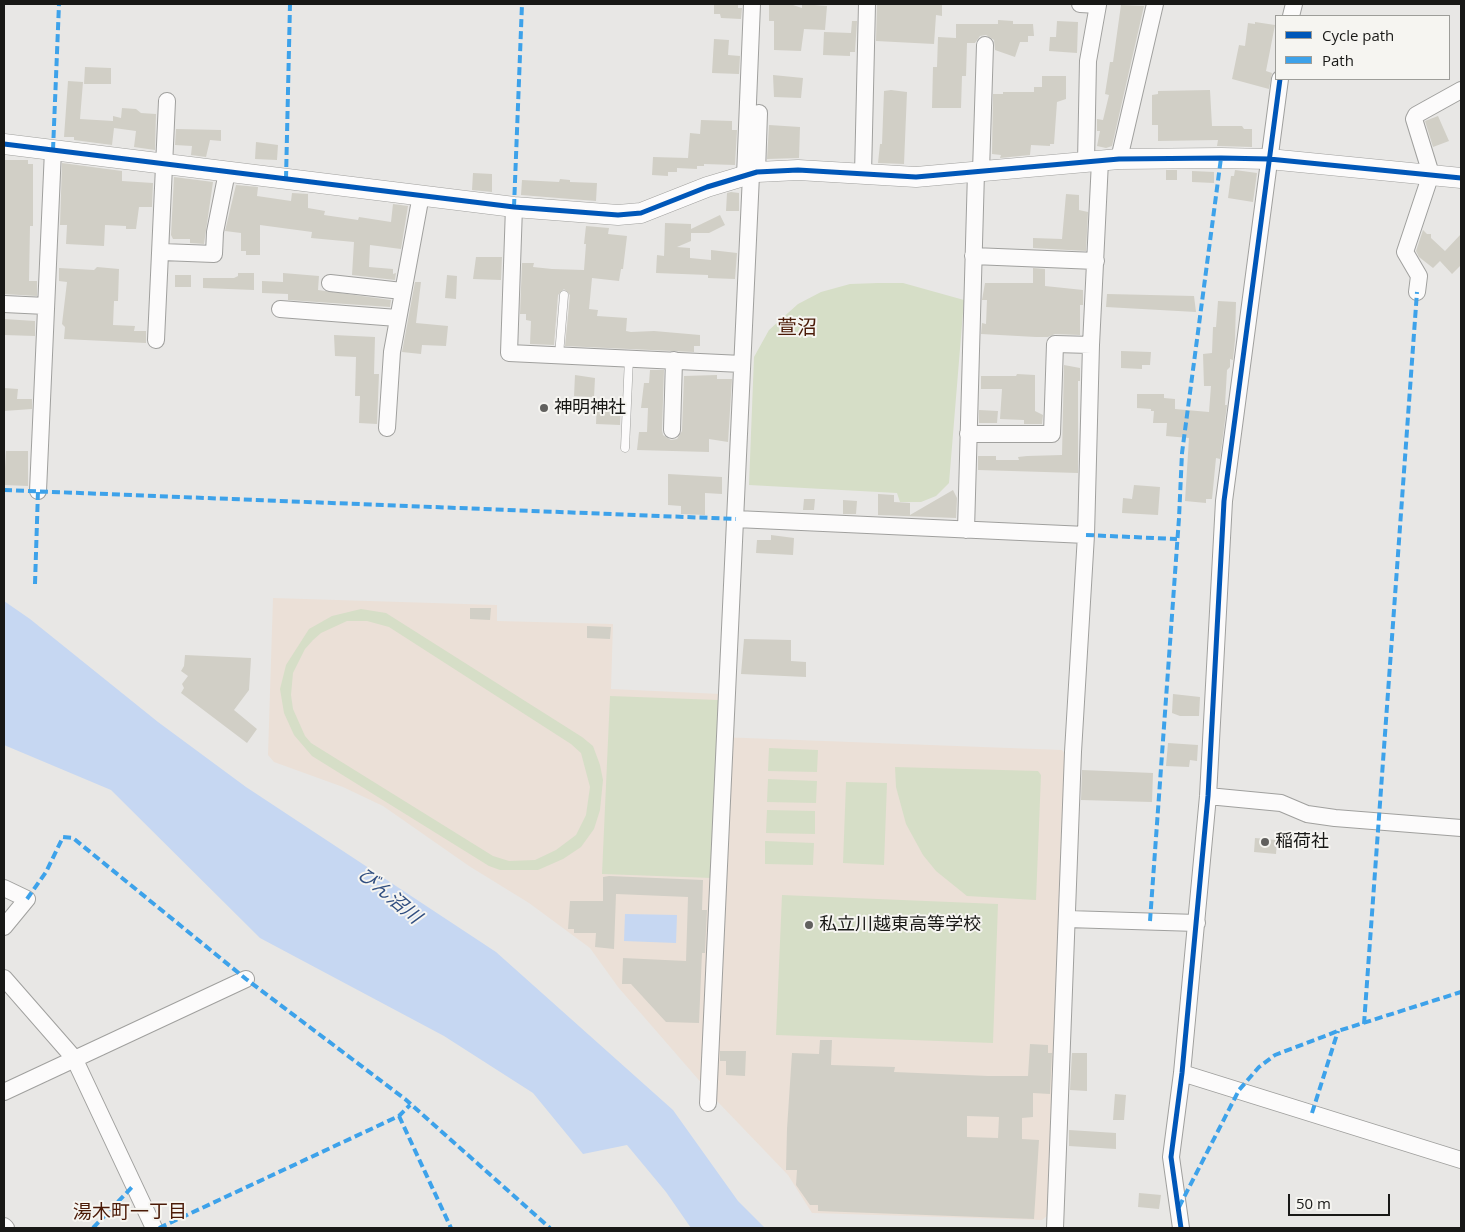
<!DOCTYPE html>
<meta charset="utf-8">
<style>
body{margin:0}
#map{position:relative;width:1465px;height:1232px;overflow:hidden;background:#e8e7e5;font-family:"Open Sans",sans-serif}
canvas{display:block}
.frame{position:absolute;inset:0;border:5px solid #181816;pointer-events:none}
.legend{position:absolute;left:1275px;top:15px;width:175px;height:65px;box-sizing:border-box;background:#f6f5f1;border:1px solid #9d9d99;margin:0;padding:6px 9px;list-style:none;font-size:15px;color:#181816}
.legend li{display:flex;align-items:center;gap:10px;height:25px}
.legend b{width:25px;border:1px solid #9d9d99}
.scale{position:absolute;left:1288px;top:1194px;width:102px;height:22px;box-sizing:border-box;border:2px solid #181816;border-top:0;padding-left:6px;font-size:15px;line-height:18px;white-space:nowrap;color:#181816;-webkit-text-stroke:4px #f6f5f1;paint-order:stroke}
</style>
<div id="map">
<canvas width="1465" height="1232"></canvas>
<div class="frame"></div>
<ul class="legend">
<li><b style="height:6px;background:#0057b8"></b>Cycle path</li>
<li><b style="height:6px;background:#3da2ea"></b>Path</li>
</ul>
<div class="scale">50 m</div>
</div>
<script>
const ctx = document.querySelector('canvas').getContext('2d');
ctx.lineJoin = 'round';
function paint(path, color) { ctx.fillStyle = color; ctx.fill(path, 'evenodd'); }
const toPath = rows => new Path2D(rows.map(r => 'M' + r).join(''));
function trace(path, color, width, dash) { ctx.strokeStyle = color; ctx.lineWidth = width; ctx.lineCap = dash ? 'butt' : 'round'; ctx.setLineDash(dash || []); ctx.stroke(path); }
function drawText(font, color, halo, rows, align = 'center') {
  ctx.font = font + ' "Open Sans","Noto Sans JP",sans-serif'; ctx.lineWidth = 4; ctx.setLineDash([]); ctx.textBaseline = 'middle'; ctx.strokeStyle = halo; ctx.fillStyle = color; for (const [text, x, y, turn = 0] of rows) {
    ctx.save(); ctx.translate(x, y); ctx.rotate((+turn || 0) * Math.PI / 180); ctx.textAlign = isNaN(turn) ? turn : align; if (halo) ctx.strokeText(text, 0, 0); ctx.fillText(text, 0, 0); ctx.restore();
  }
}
paint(toPath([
 [273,598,497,605,497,621,613,624,611,689,721,694,719,737,1062,750,1065,754,1047,1216,1042,1220,812,1213,788,1175,717,1101,618,987,590,948,529,903,469,866,383,806,343,787,274,762,268,755]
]), '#ebe0d7');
paint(toPath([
 [878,283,903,283,964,300,949,483,936,496,921,502,900,502,897,493,749,485,754,357,769,330,798,304,821,292,850,284],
 [361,609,386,613,582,737,593,746,600,765,603,780,600,810,594,829,581,847,563,859,538,870,500,870,489,866,312,756,294,735,284,713,280,689,286,665,309,629,332,616],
 [347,621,367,621,389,627,571,744,581,753,590,787,586,815,576,835,556,850,535,860,509,861,493,856,311,743,305,736,293,709,291,695,293,673,305,649,313,640,321,633],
 [610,696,718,700,712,878,602,874],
 [769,748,818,750,817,772,768,771],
 [895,767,1038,771,1041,775,1036,900,967,896,936,871,923,855,906,824,896,787],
 [768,779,817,781,816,803,767,802],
 [846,782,887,783,884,865,843,863],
 [767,810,815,811,815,834,766,833],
 [765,841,814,843,813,865,765,864],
 [782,895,998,904,993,1043,776,1035]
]), '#d6dec7');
paint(toPath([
 [4,601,30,619,158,722,246,787,496,952,673,1110,738,1201,765,1228,691,1228,666,1192,627,1145,583,1154,533,1093,444,1036,260,938,111,790,4,745],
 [625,914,677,915,676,943,624,941]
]), '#c6d7f2');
paint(toPath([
 [714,4,738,4,738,8,742,8,741,19,721,18,720,14,714,14],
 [769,4,790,4,802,8,802,4,827,6,825,30,804,29,801,51,774,50,774,21,769,21],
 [877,4,942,4,942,16,936,15,934,44,876,41],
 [1121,5,1144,6,1112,146,1106,148,1097,146,1100,131,1097,131,1097,119,1103,120,1109,95,1105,94,1110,62,1113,62],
 [998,20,1013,21,1013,24,1033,24,1034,36,1028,36,1028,42,1020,42,1015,57,995,50,994,40,986,35,980,36,975,43,967,43,966,76,962,76,961,108,932,108,933,67,937,67,938,37,956,38,956,24,998,24],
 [852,21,857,21,855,52,850,52,850,56,823,55,824,32,851,33],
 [1057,21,1078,22,1077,53,1049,51,1050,37,1056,37],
 [1255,22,1275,25,1266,71,1272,73,1269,89,1232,79,1239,45,1245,46,1248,23,1255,24],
 [714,39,729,40,728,55,740,56,739,74,712,73],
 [85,67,111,68,111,84,84,84],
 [773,75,803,78,801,98,774,97],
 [1042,76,1066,76,1066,99,1057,102,1054,144,1050,144,1050,146,1031,145,1030,155,1000,158,1001,155,992,154,993,94,1003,94,1003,92,1034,92,1034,87,1042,87],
 [68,81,83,82,80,119,113,121,113,116,121,118,122,108,136,109,141,113,156,114,155,150,134,147,136,131,114,128,112,145,74,140,74,137,64,137],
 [891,90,907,92,904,164,878,163,880,144,882,144,884,91],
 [1210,90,1212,126,1242,126,1244,129,1252,129,1252,147,1217,146,1218,140,1158,141,1158,125,1152,125,1152,95,1158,94,1158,91],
 [1438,116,1449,141,1433,147,1425,121],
 [701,120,732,121,732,130,737,130,735,165,704,164,704,166,697,166,697,169,677,168,677,172,668,172,668,176,652,175,653,157,688,158,690,133,700,134],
 [769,125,800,127,799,158,767,159],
 [176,129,221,130,221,141,210,140,206,157,191,155,192,146,175,145],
 [256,142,278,145,277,160,255,159],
 [4,160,28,160,28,164,33,164,33,226,30,226,29,281,37,281,37,296,4,294],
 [62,163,122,171,122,181,153,183,152,207,139,207,136,229,126,229,126,226,105,225,104,246,66,244,67,225,60,225],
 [1166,170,1177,170,1177,180,1166,180],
 [1235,170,1257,173,1253,202,1228,198,1231,176,1234,176],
 [1192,171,1214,172,1214,183,1192,182],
 [473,173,492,174,492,192,472,190],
 [174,177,213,182,204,244,190,243,190,239,173,239,171,235],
 [560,179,570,180,570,182,597,183,596,201,521,195,522,180,559,182],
 [236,185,258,187,257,196,291,201,292,193,308,194,308,208,325,211,324,215,358,220,359,217,391,222,393,204,408,206,401,249,370,245,369,267,393,269,393,274,396,273,395,280,352,275,354,242,311,238,312,232,260,225,260,255,246,255,246,251,241,251,241,233,225,231],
 [731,192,739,193,739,211,726,211,727,193],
 [1066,194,1079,195,1079,210,1088,212,1086,251,1033,248,1033,238,1062,239],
 [720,215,725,225,709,233,691,233,691,241,677,247,690,248,690,258,711,260,711,250,737,253,735,279,708,278,708,275,656,273,657,255,664,256,665,223,691,224,691,229],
 [586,226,609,228,608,234,627,236,623,269,621,269,619,281,592,278,589,309,598,310,597,316,627,318,626,331,631,332,654,331,700,335,700,346,694,346,694,352,565,346,570,295,564,289,558,295,554,345,530,344,531,321,526,320,526,314,520,314,522,263,534,263,533,267,552,269,584,270,586,244,584,244],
 [1423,230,1427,234,1431,234,1431,238,1445,251,1461,234,1461,265,1452,274,1440,261,1433,268,1419,257,1416,251],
 [476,257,502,257,501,280,473,279],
 [97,267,119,269,118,301,114,301,113,325,135,326,134,331,146,331,146,343,64,339,65,327,62,324,67,282,59,281,59,268,94,270],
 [1033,268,1045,269,1045,286,1083,290,1083,305,1080,305,1080,335,1055,334,1048,337,1036,337,981,334,982,323,986,324,987,300,982,300,985,283,1033,283],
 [238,273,254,273,254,290,203,288,203,278,234,278,238,276],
 [283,273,319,276,318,290,391,300,390,307,288,300,288,294,262,293,262,281,283,282],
 [175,275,191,275,191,287,175,287],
 [447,275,457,276,456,299,445,298],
 [415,282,421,282,416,323,448,326,446,346,422,345,421,354,402,352],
 [1107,294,1194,296,1196,312,1106,307],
 [1218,301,1236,302,1235,340,1233,360,1230,359,1230,367,1227,370,1225,405,1227,405,1220,459,1216,458,1212,499,1206,499,1206,503,1185,501,1189,438,1166,436,1167,423,1153,423,1154,411,1151,411,1151,409,1137,408,1137,394,1164,394,1164,398,1175,399,1175,409,1209,412,1211,386,1204,386,1203,354,1212,353,1213,327,1216,327],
 [4,319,35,321,35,336,4,335],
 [334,335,375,337,374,374,379,374,377,424,359,423,360,396,355,396,356,357,335,356],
 [1121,351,1151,352,1150,365,1142,365,1142,369,1121,368],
 [1064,365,1080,368,1080,381,1078,381,1078,473,978,470,978,456,996,456,996,460,1019,460,1018,457,1027,456,1062,455],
 [650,370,664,370,662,430,663,435,671,440,677,439,682,431,684,376,717,375,717,379,732,379,728,442,709,439,709,452,637,450,639,432,647,432,648,408,641,408,644,383,649,383],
 [1017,374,1035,375,1035,411,1043,415,1042,424,1024,424,1024,420,1000,419,1002,389,981,389,981,376,1016,376],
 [575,375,595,378,594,397,574,396],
 [4,388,18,389,17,399,32,399,32,409,4,411],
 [597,402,621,403,620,425,596,424],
 [979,410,998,411,997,423,979,423],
 [6,451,28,451,28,486,4,485],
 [668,474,722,477,722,494,705,493,705,515,681,514,681,506,668,505],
 [1134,485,1160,487,1158,515,1122,513,1123,498,1132,499],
 [953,490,957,498,956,518,878,515,878,494,894,495,894,502,910,503,910,515],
 [804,499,815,499,814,510,803,510],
 [843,500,857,501,856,514,843,514],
 [771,535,794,538,793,555,756,553,757,540,771,540],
 [470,608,491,608,490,620,470,619],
 [587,626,611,627,610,639,587,638],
 [744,639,791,640,791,661,806,662,806,677,741,674],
 [185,655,251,658,249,690,234,710,257,729,247,743,181,693,184,688,182,684,188,676,181,671,184,666],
 [1173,694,1200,697,1199,716,1180,716,1172,713],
 [1168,743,1198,745,1197,761,1190,760,1189,767,1166,766],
 [1082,770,1153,773,1152,802,1081,800],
 [1255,838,1277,840,1276,854,1254,852],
 [609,876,703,880,702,910,707,910,705,953,702,953,699,1023,666,1022,631,984,622,984,623,958,686,961,688,897,616,894,614,949,595,947,596,933,574,933,574,929,568,929,570,901,603,901,603,877],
 [820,1040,832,1040,831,1065,895,1067,894,1072,988,1076,1028,1076,1030,1044,1048,1045,1048,1053,1052,1053,1050,1094,1033,1093,1033,1117,1022,1118,1022,1139,1039,1140,1034,1219,818,1211,818,1205,810,1205,796,1185,797,1170,786,1170,787,1129,792,1053,819,1054],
 [967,1116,999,1117,998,1138,967,1137],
 [720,1051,746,1051,745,1076,726,1075,726,1061,720,1061],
 [1072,1053,1087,1053,1087,1091,1070,1090],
 [1115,1094,1126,1095,1124,1120,1113,1120],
 [1069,1130,1116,1133,1116,1149,1069,1146],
 [1139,1193,1161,1195,1159,1209,1138,1207]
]), '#d1cfc6');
const service = toPath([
 [559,355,564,295],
 [625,448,629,358]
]);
const minor = toPath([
 [1080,4,1098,5,1088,61,1086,162],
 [1291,16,1294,4],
 [1119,159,1155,4],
 [981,171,985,45],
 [757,172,759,113],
 [863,174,867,4],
 [745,176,752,4],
 [514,207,509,353,742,364],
 [162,252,214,254,215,232,227,172],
 [973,256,1096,261],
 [330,283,402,291],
 [1417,292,1419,276,1405,252,1431,174,1414,119,1416,115,1461,90],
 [4,304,46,306],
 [280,309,397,318],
 [156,340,167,101],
 [387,428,392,352,421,195],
 [672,430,674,360],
 [968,434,1052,434,1055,344,1091,345],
 [38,491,53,150],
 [736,519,1086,535],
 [966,530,976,172],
 [1208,796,1281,803,1307,814,1335,818,1461,828],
 [4,888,27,899,4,927],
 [1067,919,1197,923],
 [4,978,74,1058,154,1228],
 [1182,1073,1461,1160],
 [4,1092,246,979],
 [708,1103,751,175],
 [4,1226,6,1228],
 [1055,1228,1073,752,1086,535,1091,345,1100,161],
 [1181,1228,1171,1157,1182,1073,1208,796,1224,501,1280,79]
]);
const tertiary = toPath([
 [4,144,514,207,618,215,641,213,707,187,757,172,798,170,916,177,1119,159,1221,158,1269,159,1461,178]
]);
trace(service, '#a0a09e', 9);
trace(minor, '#a0a09e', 18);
trace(tertiary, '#a0a09e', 21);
trace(service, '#fcfbfb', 8);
trace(minor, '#fcfbfb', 16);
trace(tertiary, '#fcfbfb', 20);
trace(toPath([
 [53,150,59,4],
 [286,179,290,4],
 [514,207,522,4],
 [4,490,736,519],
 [1086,535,1177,539],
 [35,584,38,491],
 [27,899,46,872,63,837,73,838,246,979,405,1099,550,1228],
 [1150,921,1179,518,1182,453,1221,158],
 [1364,1024,1417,292],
 [1312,1113,1338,1031],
 [399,1116,451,1228],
 [1179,1207,1239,1090,1259,1067,1275,1055,1338,1031,1461,992],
 [93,1228,134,1185],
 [159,1228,399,1116,410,1105]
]), '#3da2ea', 4, [8, 4]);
trace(toPath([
 [4,144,514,207,618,215,641,213,707,187,757,172,798,170,916,177,1119,159,1221,158,1269,159,1461,178],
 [1181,1228,1171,1157,1182,1073,1208,796,1224,501,1280,79]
]), '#0057b8', 5);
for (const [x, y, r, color] of [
 [544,408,5,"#61605e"],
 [1265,842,5,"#61605e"],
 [809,925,5,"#61605e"]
]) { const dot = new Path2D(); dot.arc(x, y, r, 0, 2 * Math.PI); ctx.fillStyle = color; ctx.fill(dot); trace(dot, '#f6f5f1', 2); }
drawText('18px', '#181816', '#f6f5f1', [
 ["神明神社",554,408],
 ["稲荷社",1275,842],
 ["私立川越東高等学校",819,925]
], 'left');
drawText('italic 19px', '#314f81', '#f6f5f1', [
 ["びん沼川",389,896,40]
]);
drawText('19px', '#4b1a07', '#f6f5f1', [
 ["湯木町一丁目",130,1213]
]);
drawText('20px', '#4b1a07', '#f6f5f1', [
 ["萱沼",797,328]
]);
</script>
